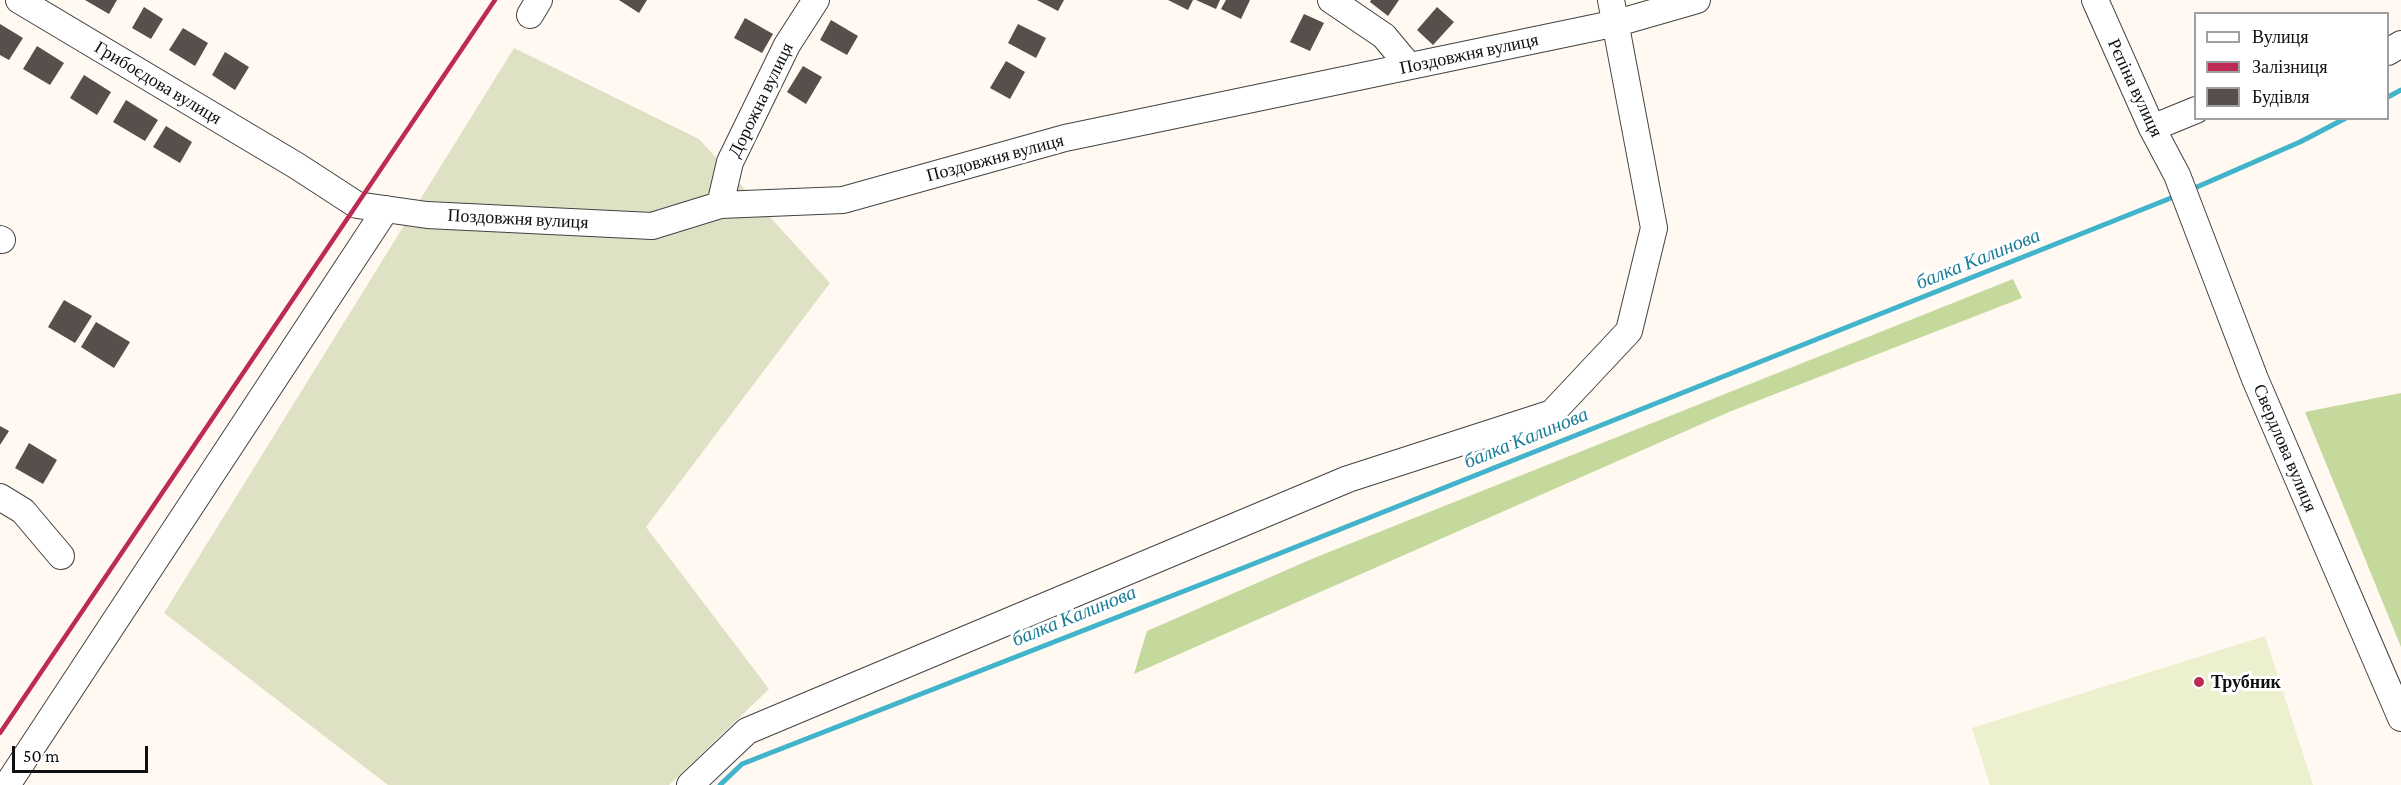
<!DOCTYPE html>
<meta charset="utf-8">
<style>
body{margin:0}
#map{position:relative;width:2401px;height:785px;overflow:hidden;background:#fff9f2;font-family:"Crimson Pro",serif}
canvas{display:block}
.legend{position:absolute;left:2194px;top:12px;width:195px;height:108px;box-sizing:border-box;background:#fff;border:2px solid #9f9f9f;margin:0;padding:8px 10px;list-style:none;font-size:18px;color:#0f0f0f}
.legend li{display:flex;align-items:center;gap:12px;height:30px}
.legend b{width:30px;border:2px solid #9f9f9f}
.scale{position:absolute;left:12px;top:746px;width:136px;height:27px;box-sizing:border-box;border:3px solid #0f0f0f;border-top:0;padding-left:8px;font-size:18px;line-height:21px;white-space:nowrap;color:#0f0f0f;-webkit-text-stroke:4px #fff;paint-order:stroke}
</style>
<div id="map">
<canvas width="2401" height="785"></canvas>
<ul class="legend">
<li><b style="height:8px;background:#fff"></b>Вулиця</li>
<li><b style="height:8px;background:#bd2a53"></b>Залізниця</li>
<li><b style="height:16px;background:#584e4c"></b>Будівля</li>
</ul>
<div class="scale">50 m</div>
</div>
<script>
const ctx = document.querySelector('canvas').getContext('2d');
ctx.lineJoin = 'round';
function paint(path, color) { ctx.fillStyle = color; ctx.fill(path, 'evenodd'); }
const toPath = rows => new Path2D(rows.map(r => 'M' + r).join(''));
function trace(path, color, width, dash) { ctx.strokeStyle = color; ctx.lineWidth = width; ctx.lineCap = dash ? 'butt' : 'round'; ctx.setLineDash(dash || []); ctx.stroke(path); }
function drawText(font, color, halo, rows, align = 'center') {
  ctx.font = font + ' "Crimson Pro",serif'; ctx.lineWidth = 6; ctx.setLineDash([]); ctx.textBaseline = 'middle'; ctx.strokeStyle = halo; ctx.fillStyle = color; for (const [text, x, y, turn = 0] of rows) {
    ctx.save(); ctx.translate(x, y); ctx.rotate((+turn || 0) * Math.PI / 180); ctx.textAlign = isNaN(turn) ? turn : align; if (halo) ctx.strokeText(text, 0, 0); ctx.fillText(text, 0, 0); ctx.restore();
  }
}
paint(toPath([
 [2013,279,2022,298,1729,412,1134,674,1147,631,1314,558],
 [2401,393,2401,647,2305,412]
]), '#c5d99c');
paint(toPath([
 [514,48,699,139,830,283,646,527,769,689,669,785,388,785,164,613]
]), '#dee1c3');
paint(toPath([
 [2265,636,2313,785,1990,785,1972,728]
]), '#ecf0ce');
trace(toPath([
 [2388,97,2401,90],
 [2190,190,2300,142,2346,118],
 [720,785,742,764,1243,568,2176,196]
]), '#41b3ca', 5);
paint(toPath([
 [85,0,117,0,109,14],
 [619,0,647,0,639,13],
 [1037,0,1064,0,1058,11],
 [1168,0,1193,0,1188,10],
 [1196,0,1220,0,1216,9],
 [1226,0,1250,0,1241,19,1221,9],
 [1371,0,1399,0,1388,16,1370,2],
 [144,7,163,19,151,39,132,28],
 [1437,7,1454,22,1433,45,1417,30],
 [1304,14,1324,23,1310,51,1290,42],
 [745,18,773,34,762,53,734,38],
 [831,20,858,36,847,55,820,40],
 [0,24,23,38,9,60,0,55],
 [1018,24,1046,38,1036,58,1008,43],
 [183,28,208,43,195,66,169,50],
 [37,46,64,63,50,85,23,69],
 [225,52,249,67,235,90,212,75],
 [1006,61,1025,72,1010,99,990,88],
 [803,66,822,77,806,104,787,92],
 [84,75,111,92,97,115,70,98],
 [126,100,158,120,145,141,113,122],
 [166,126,192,142,180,163,153,147],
 [64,300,92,316,75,343,48,327],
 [96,322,130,342,114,368,81,347],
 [0,426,9,431,0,445],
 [29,443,57,460,43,484,15,468]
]), '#584e4c');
const minor = toPath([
 [19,0,297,166,357,205,427,215,652,226,720,205,843,200,1065,138,1617,23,1697,0],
 [1331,0,1384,36,1409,66],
 [2095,0,2152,128,2177,175,2255,379,2401,718],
 [530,15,539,0],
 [2388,52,2401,44],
 [2152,128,2196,110],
 [720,205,730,162,787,45,816,0],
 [0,239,2,240],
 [0,497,23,511,61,556],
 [7,785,386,209],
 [690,785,747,731,1348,479,1552,413,1629,331,1654,228,1611,0]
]);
trace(minor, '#424242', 28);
trace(minor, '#fff', 26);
trace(toPath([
 [0,733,495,0]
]), '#bd2a53', 4.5);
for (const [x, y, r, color] of [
 [2199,682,6,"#bd2a53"]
]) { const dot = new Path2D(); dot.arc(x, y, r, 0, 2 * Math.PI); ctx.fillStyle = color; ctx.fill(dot); trace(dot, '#fff', 2); }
drawText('18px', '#0f0f0f', '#fff', [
 ["Поздовжня вулиця",1469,54,-12],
 ["Грибоєдова вулиця",158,83,31],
 ["Рєпіна вулиця",2135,88,65],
 ["Дорожна вулиця",761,100,-64],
 ["Поздовжня вулиця",995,158,-15],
 ["Поздовжня вулиця",518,219,3],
 ["Свердлова вулиця",2285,448,67]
]);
drawText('bold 18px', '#0f0f0f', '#fff', [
 ["Трубник",2211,682]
], 'left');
drawText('italic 20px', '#1a7e98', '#fff', [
 ["балка Калинова",1978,259,-22],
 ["балка Калинова",1526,438,-22],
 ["балка Калинова",1074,616,-22]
]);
</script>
